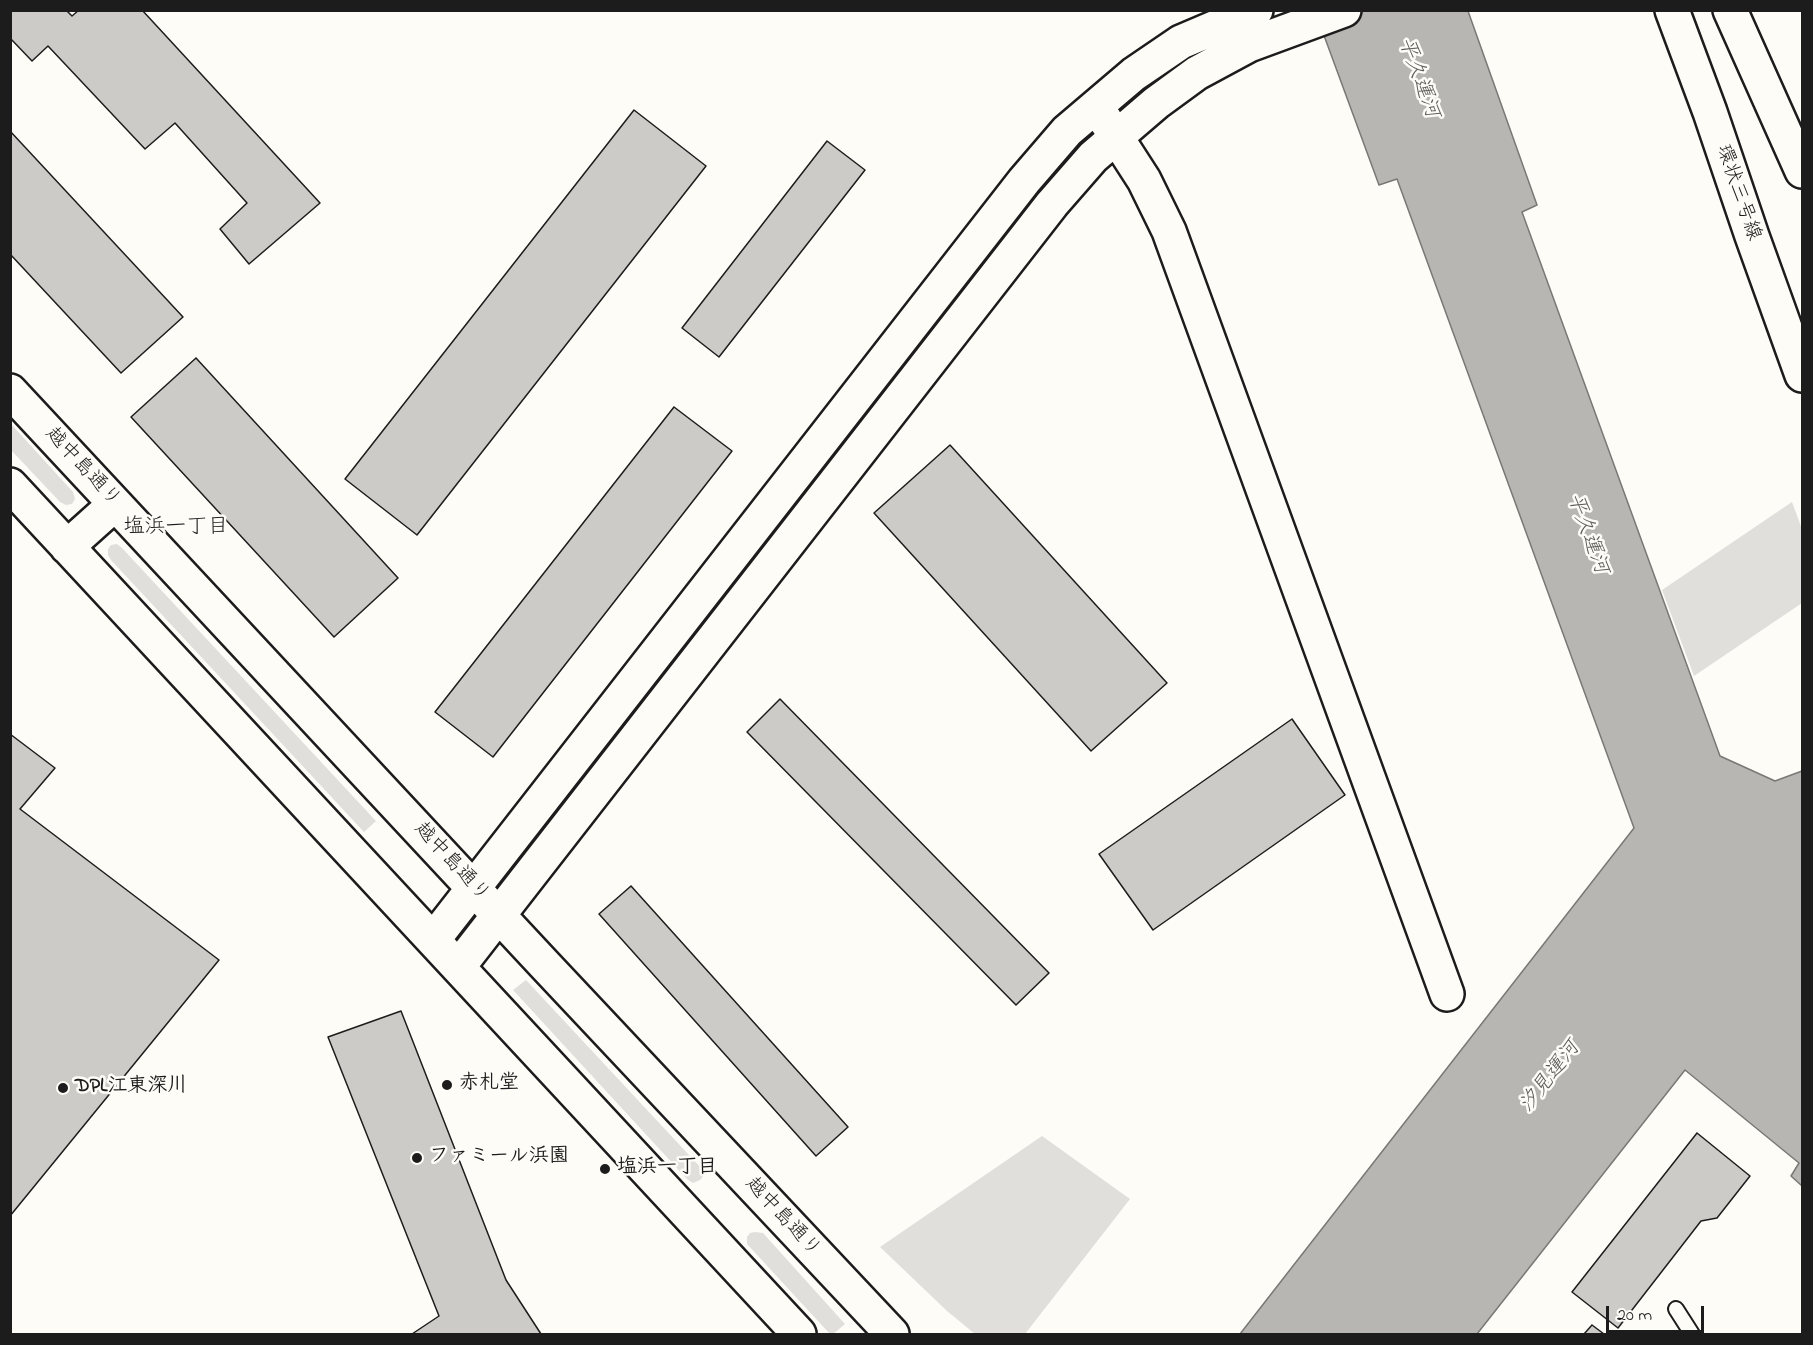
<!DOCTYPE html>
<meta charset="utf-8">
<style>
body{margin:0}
#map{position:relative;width:1813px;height:1345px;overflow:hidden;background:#fdfcf7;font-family:"Indie Flower",sans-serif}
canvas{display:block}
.frame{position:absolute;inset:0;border:12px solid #1c1c1c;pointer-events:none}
.scale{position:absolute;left:1606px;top:1306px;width:98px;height:27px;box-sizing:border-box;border:3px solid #1c1c1c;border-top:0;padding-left:8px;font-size:18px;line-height:21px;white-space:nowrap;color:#1c1c1c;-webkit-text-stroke:4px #fdfcf7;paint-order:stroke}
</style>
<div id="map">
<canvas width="1813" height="1345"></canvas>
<div class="frame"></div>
<div class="scale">20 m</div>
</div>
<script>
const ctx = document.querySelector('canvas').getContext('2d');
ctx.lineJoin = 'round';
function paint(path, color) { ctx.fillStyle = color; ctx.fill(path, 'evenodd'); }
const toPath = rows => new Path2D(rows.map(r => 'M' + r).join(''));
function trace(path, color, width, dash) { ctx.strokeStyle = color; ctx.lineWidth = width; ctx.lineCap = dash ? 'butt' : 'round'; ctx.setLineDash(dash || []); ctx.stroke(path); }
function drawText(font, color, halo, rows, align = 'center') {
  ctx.font = font + ' "Indie Flower","Klee One",sans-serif'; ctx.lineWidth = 5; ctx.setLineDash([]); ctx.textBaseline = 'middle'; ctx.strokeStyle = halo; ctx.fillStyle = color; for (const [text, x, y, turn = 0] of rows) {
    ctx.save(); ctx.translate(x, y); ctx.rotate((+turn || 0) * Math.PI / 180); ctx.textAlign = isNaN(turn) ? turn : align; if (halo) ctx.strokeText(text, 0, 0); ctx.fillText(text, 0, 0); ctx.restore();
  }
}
paint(toPath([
 [867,411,867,417,673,666,668,666,669,660,862,412],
 [11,424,73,492,75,499,72,504,66,505,60,502,11,450],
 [1792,502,1802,529,1802,603,1694,676,1662,590],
 [117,544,122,548,376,821,364,832,111,560,108,555,108,549,111,545],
 [634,711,635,715,534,843,531,839,630,712],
 [526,980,703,1170,704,1175,700,1180,693,1183,687,1179,513,990],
 [1042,1136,1130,1199,1025,1334,975,1334,947,1311,880,1247],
 [755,1232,763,1233,845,1324,833,1334,830,1334,747,1244,747,1237,750,1233]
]), '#e0dfdb');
const water = toPath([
 [1315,11,1468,11,1537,205,1522,212,1720,756,1775,781,1802,771,1802,1186,1791,1176,1799,1163,1685,1070,1477,1334,1240,1334,1634,828,1397,179,1379,185,1315,11]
]);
paint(water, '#b7b6b2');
trace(water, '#797876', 1.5);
const building = toPath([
 [10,10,66,10,72,16,79,10,142,10,320,203,249,264,220,229,247,203,175,123,145,149,48,46,32,61,10,38,10,10],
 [634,110,706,166,417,535,345,479,634,110],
 [10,131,183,317,121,373,10,254,10,131],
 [827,141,865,170,719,357,682,328,827,141],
 [196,358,398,578,334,637,131,417,196,358],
 [674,407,732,451,493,757,435,712,674,407],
 [950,445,1167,683,1091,751,874,513,950,445],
 [780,699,1049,973,1016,1005,747,732,780,699],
 [1292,719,1345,795,1153,930,1099,854,1292,719],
 [10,734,55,768,20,809,219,960,10,1216,10,734],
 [631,886,848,1127,816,1156,599,914,631,886],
 [401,1011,506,1280,541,1334,412,1334,439,1316,328,1037,401,1011],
 [1697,1133,1750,1176,1717,1218,1701,1221,1618,1328,1572,1292,1697,1133],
 [1592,1325,1604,1334,1584,1334,1592,1325]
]);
paint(building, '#cccbc8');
trace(building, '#1c1c1c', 1.5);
const service = toPath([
 [1676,1309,1692,1334]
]);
const tertiary = toPath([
 [1104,118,1144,180,1169,231,1447,994],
 [10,391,544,964,892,1334],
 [10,485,799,1334],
 [67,547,115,504],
 [433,940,1024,181,1067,131,1134,74,1181,42,1256,10],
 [459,966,1052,204,1093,157,1156,103,1197,73,1249,45,1344,10]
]);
const primary = toPath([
 [1672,10,1710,112,1752,236,1802,375],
 [1730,10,1802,171]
]);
trace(service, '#1c1c1c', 18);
trace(tertiary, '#1c1c1c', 38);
trace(primary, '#1c1c1c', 38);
trace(service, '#fdfcf7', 14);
trace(tertiary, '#fdfcf7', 33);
trace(primary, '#fdfcf7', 33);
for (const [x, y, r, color] of [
 [447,1085,6,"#1c1c1c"],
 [63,1088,6,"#1c1c1c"],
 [417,1158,6,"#1c1c1c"],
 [605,1169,6,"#1c1c1c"]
]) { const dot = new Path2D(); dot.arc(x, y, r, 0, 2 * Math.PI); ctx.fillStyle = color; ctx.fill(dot); trace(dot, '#fdfcf7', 2); }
drawText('20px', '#1c1c1c', '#fdfcf7', [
 ["環状三号線",1737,193,71],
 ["越中島通り",82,468,47],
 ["越中島通り",451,863,47],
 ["越中島通り",782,1218,47]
]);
drawText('bold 20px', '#1c1c1c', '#fdfcf7', [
 ["赤札堂",459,1085],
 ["DPL江東深川",75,1088],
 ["ファミール浜園",429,1158],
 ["塩浜一丁目",617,1169]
], 'left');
drawText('italic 21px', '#5a5a58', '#fdfcf7', [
 ["平久運河",1417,78,70],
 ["平久運河",1586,534,70],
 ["汐見運河",1551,1078,-52]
]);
drawText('21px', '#1c1c1c', '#fdfcf7', [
 ["塩浜一丁目",176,529]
]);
</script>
